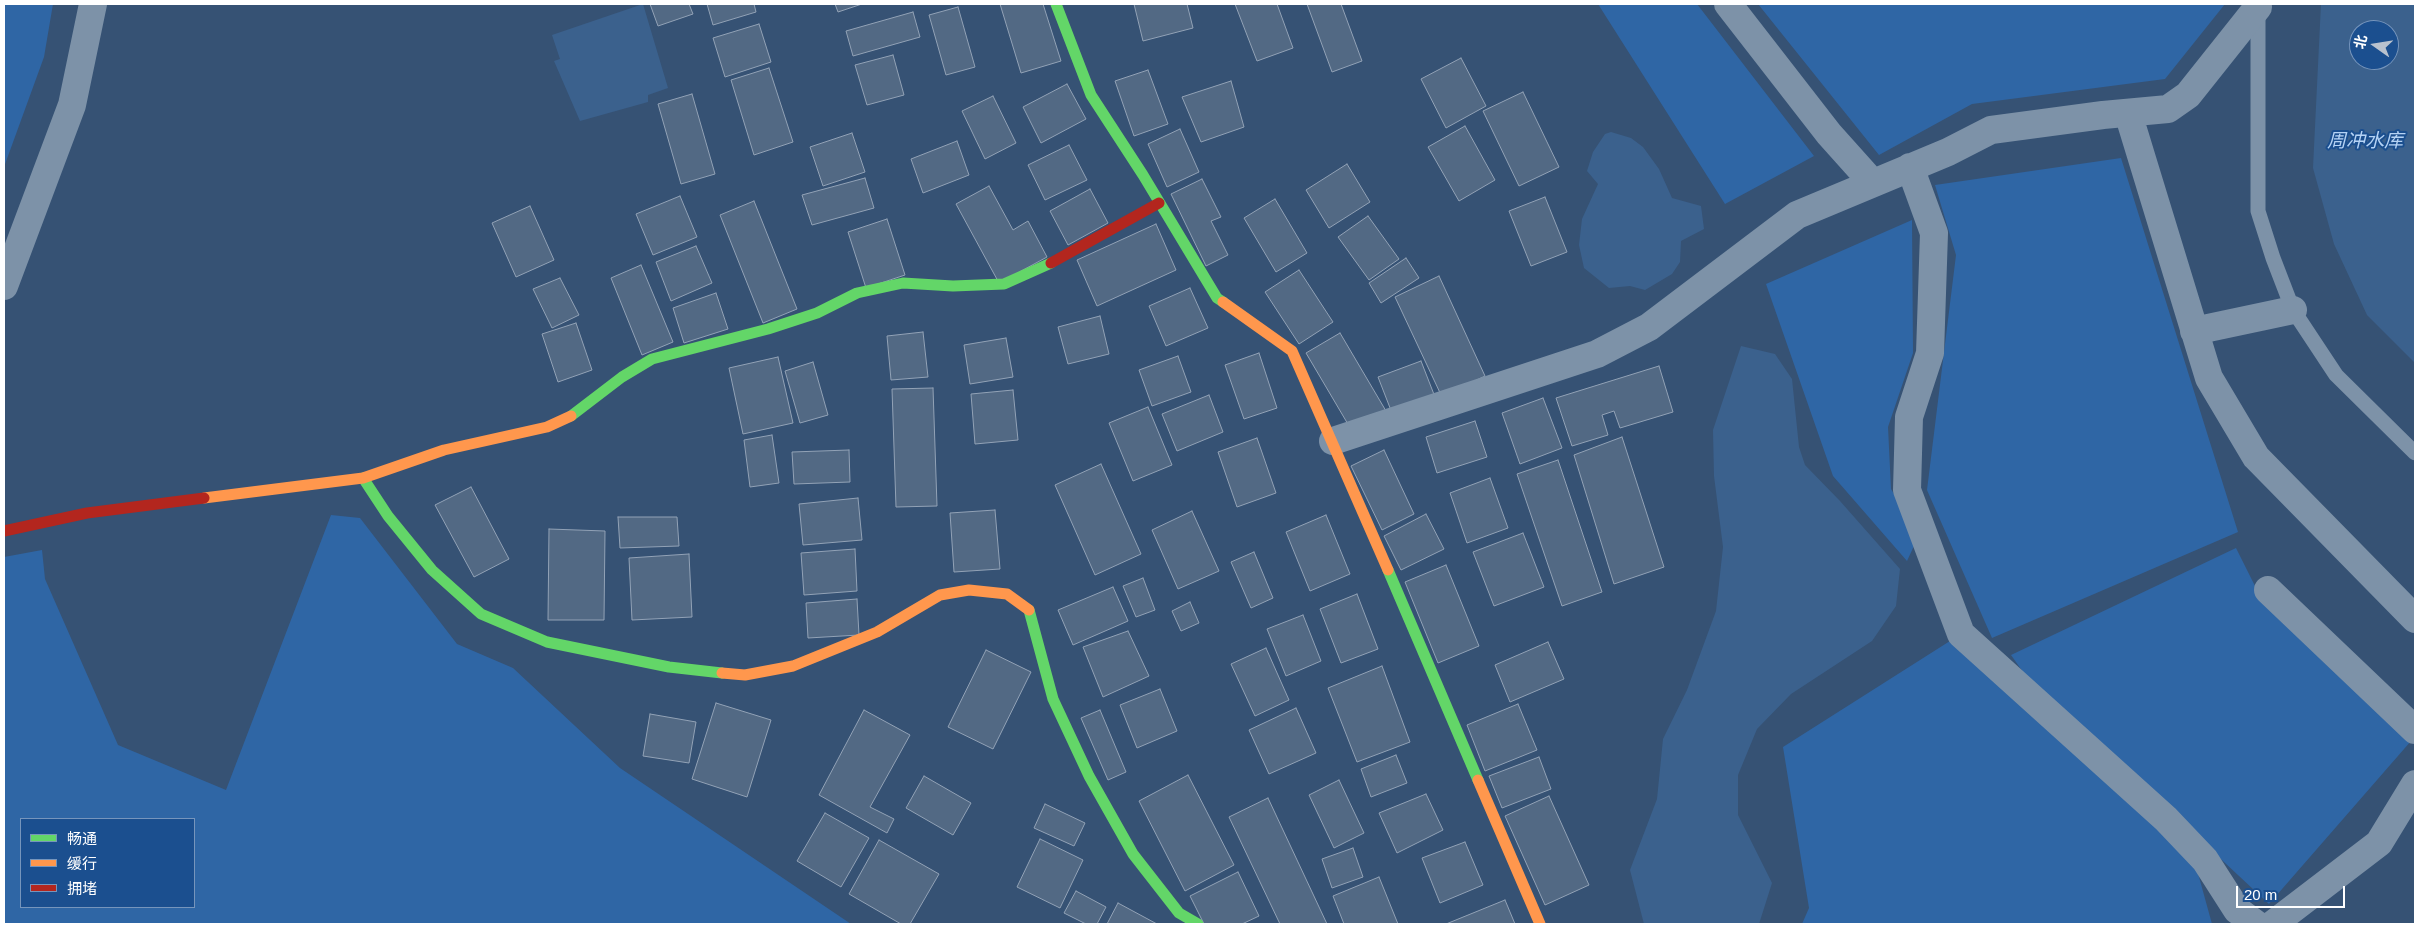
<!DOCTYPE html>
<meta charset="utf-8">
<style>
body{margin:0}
#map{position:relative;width:2419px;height:928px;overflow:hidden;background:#365274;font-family:Arial,"Noto Sans SC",sans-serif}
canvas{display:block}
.frame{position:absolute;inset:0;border:5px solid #fff;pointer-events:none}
.legend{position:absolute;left:20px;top:818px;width:175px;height:90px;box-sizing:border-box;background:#1b4f8f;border:1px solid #7695bc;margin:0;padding:6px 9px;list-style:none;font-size:15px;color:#fff}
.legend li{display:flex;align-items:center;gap:10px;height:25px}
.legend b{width:25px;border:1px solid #7695bc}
.north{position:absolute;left:2349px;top:20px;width:50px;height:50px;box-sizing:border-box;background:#1b4f8f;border:1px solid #7695bc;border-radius:50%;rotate:283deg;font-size:14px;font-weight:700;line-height:20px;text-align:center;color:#fff}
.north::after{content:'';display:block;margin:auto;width:18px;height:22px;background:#b9c2ce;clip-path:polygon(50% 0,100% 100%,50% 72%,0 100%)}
.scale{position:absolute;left:2236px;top:886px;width:109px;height:22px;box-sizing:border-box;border:2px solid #fff;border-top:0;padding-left:6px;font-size:15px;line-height:18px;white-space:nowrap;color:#fff;-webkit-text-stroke:4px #1b4f8f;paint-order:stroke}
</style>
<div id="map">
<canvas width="2419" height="928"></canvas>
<div class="frame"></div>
<ul class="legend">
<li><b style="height:6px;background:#63d668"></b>畅通</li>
<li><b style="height:6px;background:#ff974d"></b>缓行</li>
<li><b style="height:6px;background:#b3261e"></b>拥堵</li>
</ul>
<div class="north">北</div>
<div class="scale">20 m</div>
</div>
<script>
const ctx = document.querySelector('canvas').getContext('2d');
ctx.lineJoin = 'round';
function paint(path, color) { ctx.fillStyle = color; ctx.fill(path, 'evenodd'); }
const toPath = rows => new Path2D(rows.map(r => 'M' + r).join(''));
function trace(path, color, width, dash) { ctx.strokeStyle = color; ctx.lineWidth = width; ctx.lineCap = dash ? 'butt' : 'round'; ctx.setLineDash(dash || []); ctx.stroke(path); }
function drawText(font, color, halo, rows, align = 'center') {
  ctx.font = font + ' Arial,"Noto Sans SC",sans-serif'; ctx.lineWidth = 4; ctx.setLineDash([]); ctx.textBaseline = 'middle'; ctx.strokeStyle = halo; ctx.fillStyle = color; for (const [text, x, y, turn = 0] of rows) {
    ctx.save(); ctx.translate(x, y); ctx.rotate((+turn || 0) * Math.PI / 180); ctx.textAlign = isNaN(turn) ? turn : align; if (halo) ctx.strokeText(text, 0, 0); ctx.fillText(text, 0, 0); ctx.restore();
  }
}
paint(toPath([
 [4,4,53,4,44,57,4,167],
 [1598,4,1697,4,1814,156,1725,204],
 [1758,4,2225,4,2165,79,1972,104,1879,155],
 [2121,158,2238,532,1992,638,1927,490,1956,255,1935,185],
 [1912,220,1913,353,1888,427,1891,489,1919,535,1907,561,1833,476,1766,284],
 [331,515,360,518,457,644,513,668,620,768,851,924,4,924,4,557,42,550,45,579,118,745,226,790],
 [194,819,194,907,21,907,21,819],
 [2236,548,2263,602,2411,741,2269,904,2028,679,2011,655],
 [1961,634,2196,866,2212,924,1802,924,1809,908,1783,747]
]), '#2f66a5');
paint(toPath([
 [643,4,668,88,648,95,648,102,580,121,554,61,560,59,552,35],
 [2321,4,2415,4,2415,363,2367,315,2334,244,2313,168],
 [2359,30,2389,30,2389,60,2359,60],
 [1611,132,1631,138,1643,147,1659,169,1672,198,1701,206,1704,229,1681,241,1680,262,1672,274,1645,290,1630,286,1609,288,1584,268,1579,245,1582,219,1598,184,1587,171,1593,152,1605,134],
 [1741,346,1775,354,1792,379,1799,447,1805,465,1840,501,1900,569,1896,606,1872,641,1791,694,1757,729,1738,775,1738,815,1772,883,1759,924,1644,924,1630,870,1657,799,1663,739,1687,690,1716,611,1723,547,1714,476,1713,430]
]), '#3b618d');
const building = toPath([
 [650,4,689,4,693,14,658,26,650,4],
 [707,4,754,4,756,12,713,25,707,4],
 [835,4,862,4,838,12,835,4],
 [1000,4,1043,4,1061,61,1021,73,1000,4],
 [1134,4,1187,4,1193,28,1143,41,1134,4],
 [1235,4,1277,4,1293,48,1257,61,1235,4],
 [1307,4,1341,4,1362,61,1332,72,1307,4],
 [958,7,975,67,946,75,929,15,958,7],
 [913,12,920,37,853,56,846,31,913,12],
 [759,24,771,62,725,77,713,38,759,24],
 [893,55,904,95,867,105,855,65,893,55],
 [1461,58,1486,106,1446,128,1421,79,1461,58],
 [769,68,793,142,754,155,731,80,769,68],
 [1148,70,1168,124,1134,136,1115,81,1148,70],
 [1231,81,1244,127,1201,142,1182,97,1231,81],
 [1067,84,1086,119,1041,143,1023,107,1067,84],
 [1523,92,1559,167,1519,186,1483,111,1523,92],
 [692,94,715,174,681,184,658,104,692,94],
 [993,96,1016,143,985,159,962,111,993,96],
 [1465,126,1495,180,1459,201,1428,147,1465,126],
 [1180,129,1199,172,1167,187,1148,144,1180,129],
 [852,133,865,172,823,186,810,147,852,133],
 [957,141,969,175,923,193,911,159,957,141],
 [1069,145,1087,180,1045,200,1028,165,1069,145],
 [1347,164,1370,202,1329,228,1306,190,1347,164],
 [865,178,874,208,812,225,802,195,865,178],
 [1202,179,1221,217,1211,221,1228,255,1206,266,1171,194,1202,179],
 [989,186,1013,230,1028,221,1047,257,999,283,956,204,989,186],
 [1090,189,1108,223,1068,245,1050,211,1090,189],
 [680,196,697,237,653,255,636,214,680,196],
 [1545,197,1567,252,1531,266,1509,211,1545,197],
 [1275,199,1307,253,1276,272,1244,218,1275,199],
 [754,201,797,309,763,323,720,215,754,201],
 [530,206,554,260,516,277,492,223,530,206],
 [1368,216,1399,259,1369,280,1338,237,1368,216],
 [887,219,905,275,866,288,848,232,887,219],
 [1156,224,1176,270,1097,306,1077,260,1156,224],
 [696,246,712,283,671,301,656,262,696,246],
 [1406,258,1419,278,1381,303,1369,283,1406,258],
 [641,265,673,342,642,355,611,278,641,265],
 [1299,270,1333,322,1299,344,1265,292,1299,270],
 [1439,276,1485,376,1442,397,1395,297,1439,276],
 [560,278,579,315,552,328,533,289,560,278],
 [1190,288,1208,328,1166,346,1149,306,1190,288],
 [716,293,728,329,684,343,673,308,716,293],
 [1100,316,1109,354,1068,364,1058,327,1100,316],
 [576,323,592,370,558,382,542,334,576,323],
 [923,332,928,377,891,380,887,336,923,332],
 [1340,333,1386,411,1352,431,1306,353,1340,333],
 [1006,338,1013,377,970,384,964,345,1006,338],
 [1259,353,1277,408,1244,419,1225,365,1259,353],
 [1178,356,1191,392,1152,406,1139,370,1178,356],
 [778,357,793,423,743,434,729,368,778,357],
 [1421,361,1435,397,1392,413,1378,377,1421,361],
 [813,362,828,415,800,423,785,371,813,362],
 [1659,366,1673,412,1620,428,1614,411,1602,415,1608,435,1572,446,1556,398,1659,366],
 [933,388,937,506,896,507,892,389,933,388],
 [1013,390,1018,440,975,444,971,394,1013,390],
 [1209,395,1223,432,1177,451,1162,414,1209,395],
 [1543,398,1562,448,1520,464,1502,413,1543,398],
 [1148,407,1172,465,1133,481,1109,423,1148,407],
 [1475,421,1487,457,1437,473,1426,437,1475,421],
 [772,435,779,483,750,487,744,440,772,435],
 [1622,437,1664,567,1614,584,1574,455,1622,437],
 [1257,438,1276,493,1237,507,1218,452,1257,438],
 [849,450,850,482,794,484,792,452,849,450],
 [1384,450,1414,514,1382,530,1351,466,1384,450],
 [1558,460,1602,592,1562,606,1517,474,1558,460],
 [1101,464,1141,554,1095,575,1055,485,1101,464],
 [1490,478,1508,528,1467,543,1450,493,1490,478],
 [471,487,509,559,474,577,435,505,471,487],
 [858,498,862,540,803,545,799,504,858,498],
 [995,510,1000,569,954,572,950,513,995,510],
 [1192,511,1219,571,1178,589,1152,530,1192,511],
 [1426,514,1444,549,1401,570,1384,536,1426,514],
 [1326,515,1350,574,1310,591,1286,532,1326,515],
 [618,517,677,517,679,546,620,548,618,517],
 [549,529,605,531,604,620,548,620,549,529],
 [1523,533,1544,587,1494,606,1473,552,1523,533],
 [855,549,857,591,804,595,801,553,855,549],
 [1254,552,1273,598,1251,608,1231,562,1254,552],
 [689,554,692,617,632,620,629,558,689,554],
 [1446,565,1479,646,1438,663,1405,582,1446,565],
 [1143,578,1155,610,1136,617,1123,586,1143,578],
 [1113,587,1128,621,1073,645,1058,610,1113,587],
 [1357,594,1378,649,1341,663,1320,609,1357,594],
 [857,599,859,635,808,638,806,603,857,599],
 [1190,602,1199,623,1181,631,1172,611,1190,602],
 [1303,615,1321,661,1286,676,1267,629,1303,615],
 [1128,631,1149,676,1103,697,1083,647,1128,631],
 [1548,642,1564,679,1510,702,1495,665,1548,642],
 [1266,648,1289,700,1255,716,1231,664,1266,648],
 [986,650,1031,672,993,749,948,727,986,650],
 [1382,666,1410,742,1357,762,1328,688,1382,666],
 [1160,689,1177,731,1137,748,1120,705,1160,689],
 [716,703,771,720,747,797,692,779,716,703],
 [1518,704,1537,750,1485,771,1467,725,1518,704],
 [1296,708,1316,753,1269,774,1249,730,1296,708],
 [864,710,910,735,870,807,894,819,887,833,819,795,864,710],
 [1100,710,1126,772,1108,780,1081,718,1100,710],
 [650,714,696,722,689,763,643,756,650,714],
 [1396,755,1407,783,1371,797,1361,769,1396,755],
 [1539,757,1551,789,1502,808,1489,776,1539,757],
 [1188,775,1234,865,1185,891,1139,801,1188,775],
 [924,776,971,803,953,835,906,808,924,776],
 [1339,780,1364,833,1334,848,1309,795,1339,780],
 [1426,794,1443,830,1397,853,1379,813,1426,794],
 [1549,796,1589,885,1545,905,1505,816,1549,796],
 [1268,798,1327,924,1280,924,1229,817,1268,798],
 [1045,804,1085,823,1074,846,1034,828,1045,804],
 [825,813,869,838,841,887,797,861,825,813],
 [1040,839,1083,860,1060,908,1017,887,1040,839],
 [879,840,939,874,910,924,901,924,849,894,879,840],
 [1465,842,1483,885,1440,903,1422,858,1465,842],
 [1353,848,1363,877,1332,888,1322,859,1353,848],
 [1238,872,1259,916,1242,924,1204,924,1190,896,1238,872],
 [1379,877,1398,924,1344,924,1333,896,1379,877],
 [1076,891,1106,907,1097,924,1086,924,1064,913,1076,891],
 [1505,900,1515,924,1446,924,1505,900],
 [1118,903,1157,924,1107,924,1118,903]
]);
paint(building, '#526984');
trace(building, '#92a2b6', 1);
trace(toPath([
 [2258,9,2258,211,2273,258,2293,310,2336,375,2415,453]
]), '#7d92a8', 15);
trace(toPath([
 [1728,4,1829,134,1872,182],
 [2128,113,2209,378,2256,457,2415,619],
 [1910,167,1934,233,1930,353,1909,417,1907,490,1961,634,2166,819,2205,860,2237,910,2256,924],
 [4,286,72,105,93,4],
 [2194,331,2293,310],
 [1333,441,1597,354,1649,327,1797,215,1948,152,1991,130,2103,115,2168,109,2188,95,2258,7],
 [2268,590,2415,730],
 [2273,924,2379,843,2415,784]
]), '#7d92a8', 28);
trace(toPath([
 [1056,4,1091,95,1143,175,1217,298,1223,302],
 [571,416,622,377,652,359,768,329,817,313,857,293,903,283,953,286,1004,284,1051,263],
 [363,478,388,516,432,570,481,614,547,642,669,667,722,673],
 [1388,570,1478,780],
 [1029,610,1053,699,1089,776,1133,854,1179,913,1198,924]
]), '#63d668', 11);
trace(toPath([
 [1223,302,1292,351,1388,570],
 [204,498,363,478,444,450,547,427,571,416],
 [722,673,745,675,793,666,877,632,940,595,969,590,1007,594,1029,610],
 [1478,780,1540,924]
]), '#ff974d', 11);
trace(toPath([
 [1051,263,1159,203],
 [4,531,87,513,204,498]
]), '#b3261e', 11);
drawText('italic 19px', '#b5d3f5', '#1b4f8f', [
 ["周冲水库",2365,142]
]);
</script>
